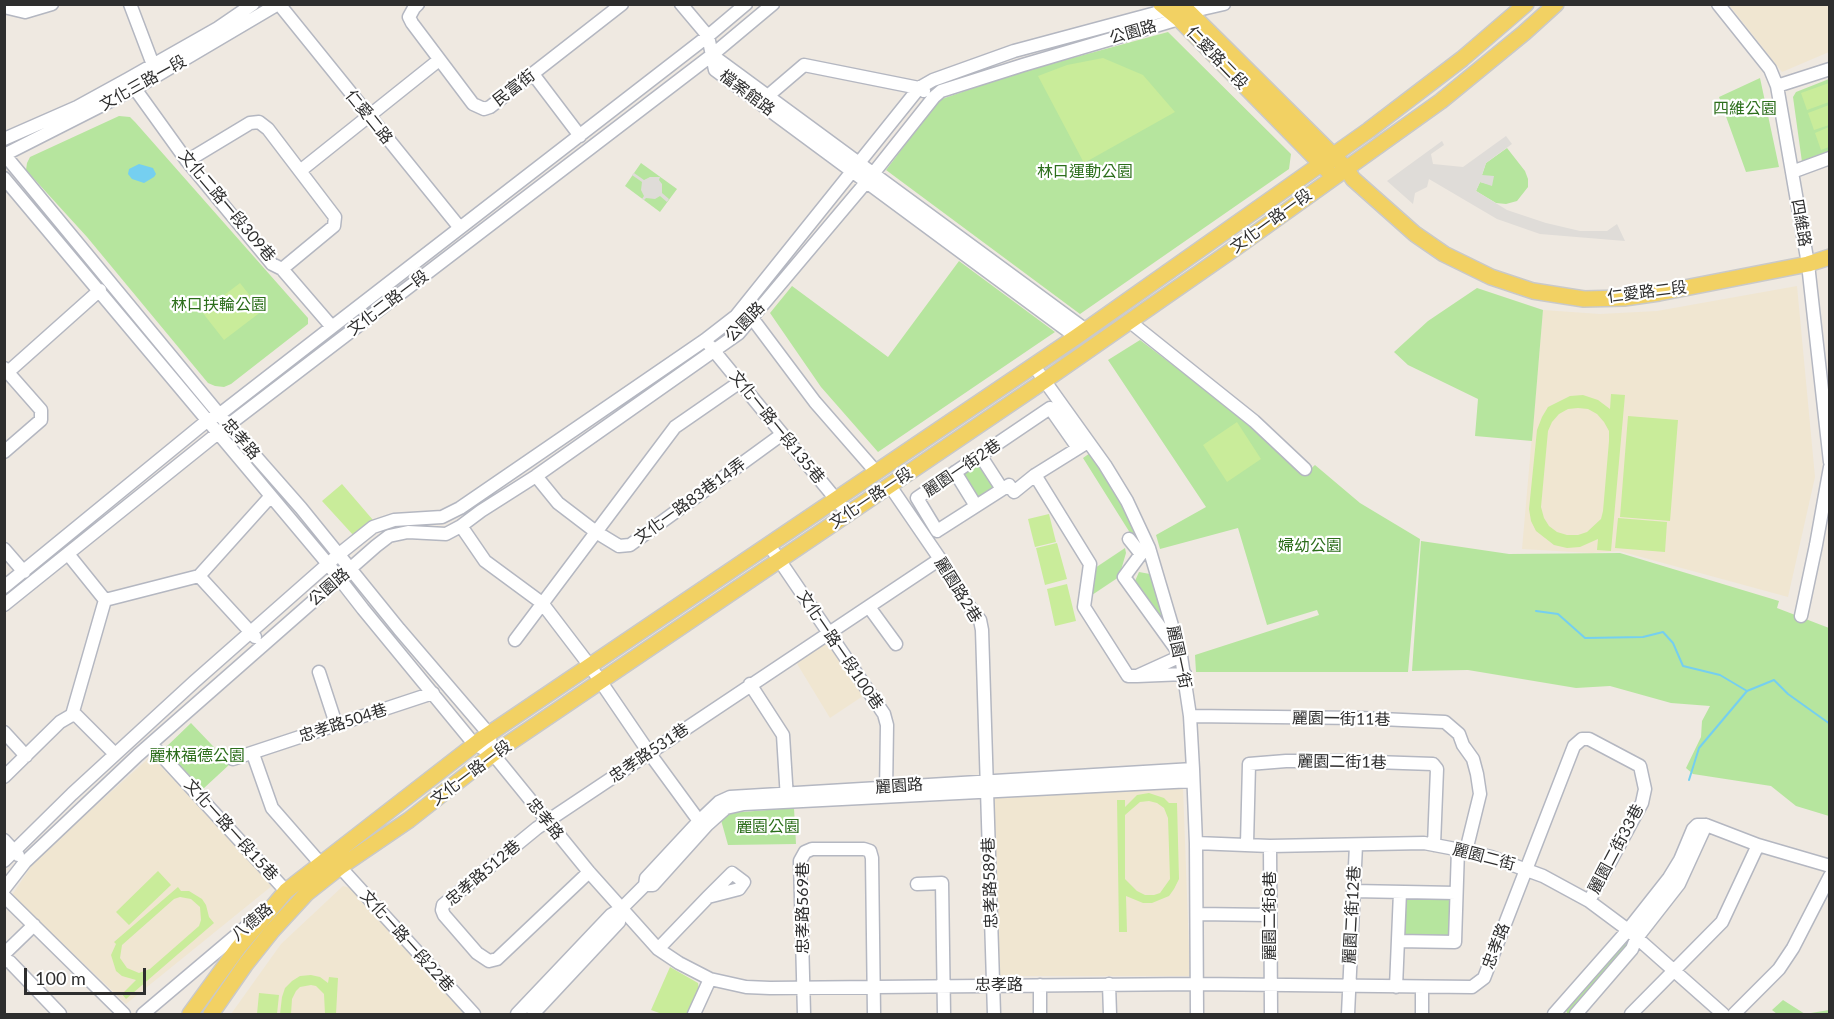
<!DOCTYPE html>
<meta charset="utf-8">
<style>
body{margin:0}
#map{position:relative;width:1834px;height:1019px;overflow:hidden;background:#efe9e1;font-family:Lato,sans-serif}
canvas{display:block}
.frame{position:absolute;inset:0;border:6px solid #2e2e2e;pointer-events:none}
.scale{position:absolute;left:24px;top:968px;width:122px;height:27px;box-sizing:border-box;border:3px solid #2e2e2e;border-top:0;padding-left:8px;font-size:18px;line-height:21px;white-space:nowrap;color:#2e2e2e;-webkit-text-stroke:4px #fff;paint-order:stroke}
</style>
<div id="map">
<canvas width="1834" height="1019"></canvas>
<div class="frame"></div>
<div class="scale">100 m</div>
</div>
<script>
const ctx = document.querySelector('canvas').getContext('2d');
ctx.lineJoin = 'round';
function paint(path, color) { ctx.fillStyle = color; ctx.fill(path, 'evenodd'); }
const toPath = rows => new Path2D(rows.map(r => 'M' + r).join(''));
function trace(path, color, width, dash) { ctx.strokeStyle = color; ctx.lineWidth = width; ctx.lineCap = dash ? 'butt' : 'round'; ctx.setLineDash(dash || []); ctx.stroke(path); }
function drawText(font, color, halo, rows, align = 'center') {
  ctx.font = font + ' Lato,"Noto Sans TC",sans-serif'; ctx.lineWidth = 4.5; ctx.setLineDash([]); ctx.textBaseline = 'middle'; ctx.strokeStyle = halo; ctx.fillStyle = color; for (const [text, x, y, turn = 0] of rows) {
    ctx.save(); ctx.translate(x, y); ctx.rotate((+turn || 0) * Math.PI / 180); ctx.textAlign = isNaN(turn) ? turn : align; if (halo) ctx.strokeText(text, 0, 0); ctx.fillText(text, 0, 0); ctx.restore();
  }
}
paint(toPath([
 [1729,5,1829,5,1829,52,1782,72],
 [1797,286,1815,477,1788,597,1619,551,1591,553,1522,549,1543,310,1600,314,1657,311],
 [824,645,829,645,863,696,830,718,796,662],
 [151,756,273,885,126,1004,12,895,36,859],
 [1183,787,1190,976,996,976,994,796],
 [343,886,354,889,464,1014,231,1014,281,944]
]), '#f0e6d1');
paint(toPath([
 [1168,32,1291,154,1289,169,1080,314,886,170,939,100,1017,73],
 [1760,78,1779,167,1746,172,1719,97],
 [1829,79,1829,152,1802,162,1793,97,1796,92],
 [119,116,130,117,135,122,308,318,308,324,231,384,224,387,215,386,208,383,87,237,26,170,27,163,30,157],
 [1507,148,1525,171,1528,179,1528,187,1517,201,1506,204,1496,203,1476,191,1480,182,1492,185,1482,175,1486,163],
 [641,163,677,189,660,212,625,186],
 [959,261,1055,332,878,452,821,387,770,313,792,286,888,357],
 [1477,288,1543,310,1532,441,1475,436,1478,399,1408,365,1394,352,1428,321],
 [1140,340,1245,420,1305,474,1315,465,1360,503,1420,539,1408,672,1196,672,1195,655,1319,615,1317,610,1267,625,1238,528,1160,549,1156,535,1206,507,1108,360],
 [1090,453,1092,453,1123,506,1135,534,1132,536,1083,458],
 [980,463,998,489,979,500,962,475],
 [1421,541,1509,554,1620,553,1779,601,1777,608,1829,628,1829,816,1796,806,1771,786,1693,774,1686,768,1701,737,1702,721,1710,706,1671,703,1610,686,1576,688,1468,670,1412,671],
 [1125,548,1126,553,1119,577,1092,595,1089,594,1095,568],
 [1139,572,1150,574,1166,626,1135,581],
 [191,723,230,764,203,789,164,749],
 [794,808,796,844,728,845,721,820,729,813],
 [1405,896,1451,898,1450,939,1404,938],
 [1622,942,1628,945,1571,1014,1567,1013,1565,1007],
 [1783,1000,1805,1014,1829,1010,1829,1014,1777,1014,1772,1010]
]), '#b6e59e');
paint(toPath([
 [1103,58,1143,75,1175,112,1084,163,1038,76,1067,65],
 [1829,83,1829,102,1807,110,1801,93],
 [1829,105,1829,125,1814,130,1808,113],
 [1829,127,1829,147,1821,150,1815,133],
 [240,283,262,311,224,340,202,312],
 [1611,394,1625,395,1611,551,1597,550,1598,539,1580,547,1567,548,1554,545,1536,531,1531,521,1529,509,1537,430,1542,417,1548,407,1570,396,1583,395,1598,400,1610,409],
 [1578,408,1588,409,1597,414,1604,422,1609,431,1609,441,1603,511,1601,519,1587,532,1578,535,1567,535,1557,532,1549,526,1544,518,1541,507,1548,431,1552,422,1559,414,1568,409],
 [1628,416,1678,420,1670,521,1620,517],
 [1237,422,1261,459,1227,482,1203,445],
 [342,484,373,520,354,536,322,501],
 [1049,514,1056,542,1035,547,1028,519],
 [1618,518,1667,522,1665,552,1615,548],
 [1057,543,1067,579,1045,585,1036,548],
 [1067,584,1076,621,1055,626,1047,589],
 [1149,793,1164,798,1169,803,1177,803,1179,879,1174,889,1169,896,1152,903,1143,903,1126,896,1127,932,1119,932,1117,800,1125,800,1125,807,1137,795],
 [1149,801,1157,803,1164,808,1168,818,1170,879,1160,893,1154,895,1145,895,1137,891,1125,879,1125,815,1140,802],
 [158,871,171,885,129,925,116,912],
 [178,887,181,891,189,891,202,899,206,905,209,917,214,923,126,999,122,994,136,980,122,976,116,971,111,955,116,944,114,942],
 [180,897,191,899,200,907,201,920,199,926,150,969,139,973,127,968,120,958,122,945,174,899],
 [670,967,698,983,699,989,688,1014,662,1014,651,1010],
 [311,975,320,977,328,983,329,977,338,978,336,1014,325,1014,324,994,316,986,311,985,300,987,296,991,292,999,291,1014,280,1014,282,997,285,988,292,981,300,976],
 [259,993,279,995,277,1014,257,1014]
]), '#c9ec9a');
paint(toPath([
 [1506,136,1512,144,1486,163,1482,175,1494,176,1492,186,1480,182,1476,191,1507,210,1546,223,1580,231,1607,231,1617,224,1625,241,1540,234,1497,219,1429,179,1427,187,1415,193,1413,204,1387,181,1442,141,1444,145,1431,154,1433,164,1463,167],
 [634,173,644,180,650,177,660,177,659,180,662,184,662,193,669,199,667,202,660,196,655,199,646,198,644,200,642,199,644,196,641,190,642,182,632,175]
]), '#dfdcd8');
paint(toPath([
 [139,164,153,168,156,174,154,177,144,183,132,179,128,174,129,169]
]), '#75cff0');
trace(toPath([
 [1536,611,1558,614,1585,638,1643,637,1663,632,1673,643,1683,666,1720,675,1747,691,1774,680,1788,694,1830,724],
 [1689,780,1699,748,1747,691]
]), '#75cff0', 2);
const minor = toPath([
 [130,4,155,70],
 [279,4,460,228],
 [418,4,414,8,409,17,412,23,473,104,484,109,490,107,622,4],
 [681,4,708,36,715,70,1076,337],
 [1718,4,1770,69,1777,86,1808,264,1830,462],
 [4,7,25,12,52,4],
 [712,55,1086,330],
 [533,74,580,136],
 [128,79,187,161,272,264,282,269,332,327],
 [1777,86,1830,69],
 [763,100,804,65,919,88,924,91],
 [4,139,77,107,128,79,218,28,253,4],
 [4,154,228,425,301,508,399,629,489,734,493,754],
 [4,155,134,89,278,4],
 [187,161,250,123,259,122,268,129,335,217,334,226,282,269],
 [300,171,439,60],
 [1792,172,1830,158],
 [4,178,328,564,363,609,474,744,493,754,589,872,658,949,679,963,710,979,746,987,770,988,1196,984,1472,987,1484,978,1574,746,1582,739,1589,739,1640,766,1645,789,1642,803,1589,901],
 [752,318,815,402,877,473],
 [1129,321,1254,421,1305,469],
 [710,346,848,514],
 [1034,366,1105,465,1127,501,1149,548,1181,656,1190,716,1193,769,1196,843,1197,1014],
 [4,368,41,410,41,420,4,452],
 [8,372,100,290],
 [1078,448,1050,408,917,498,937,531,1009,485,1014,492,1035,475,1088,442],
 [980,455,1002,489],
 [955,472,976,506],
 [1035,475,1090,564,1084,607,1128,676,1137,676],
 [536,476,558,503,596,532,619,546,630,545,781,435],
 [890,486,940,559,966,602,980,620,982,630,994,1014],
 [461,526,485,561,542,603,590,666,650,754,699,821],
 [1129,539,1141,554,1124,577,1181,656,1137,676,1185,674],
 [769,545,884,714,887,725,886,794],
 [4,549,24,572],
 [68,554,105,600,72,715],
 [199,576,255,637],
 [4,587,208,420,220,414,332,327,708,36,746,4],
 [105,600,199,576,270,497],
 [4,605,218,433,712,55,773,4],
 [869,607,896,644],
 [1801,616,1816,545,1830,467],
 [515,640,675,427,740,382],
 [319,672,336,724],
 [750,684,783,735,787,799],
 [1190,716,1360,718,1445,722,1459,734,1463,745,1473,759,1477,774,1480,794,1466,851],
 [4,732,26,756],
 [151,744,286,891],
 [253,754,272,808,320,863],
 [233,759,433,693],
 [4,777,60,722,72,715,76,715,115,754],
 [4,840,18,855],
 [1196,843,1270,846,1424,843,1466,851,1491,857,1543,876,1589,901,1628,930,1723,1014],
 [1247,844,1249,764,1286,761,1345,761,1433,764,1437,769,1434,845],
 [1270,846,1271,1014],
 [4,861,72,794,194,682,338,555,373,527,394,520,442,517,460,508,705,340,736,316,919,88,933,80,1014,51,1167,10,1189,12,1224,4],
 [340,867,474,1014],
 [589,872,497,959,489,961,477,953,444,915,442,910,443,905,537,828,940,559],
 [917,884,942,883,944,1014],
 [645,885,653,885,707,825,726,808,744,804,1193,781],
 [4,889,25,862,138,755,376,546,389,536,408,532,446,534,461,526,481,511,536,476,739,333,868,180,934,97,941,91,1023,65,1179,19,1184,16],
 [1353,891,1456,893],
 [4,896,124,1014],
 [1197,914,1270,915],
 [1398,941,1455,942,1458,849],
 [658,949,708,897,732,873,744,882,739,889,708,897],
 [4,954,34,925],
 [4,960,10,962,60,1014],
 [1109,984,1110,1014],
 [1040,985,1040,1014],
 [1396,987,1400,892],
 [143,1014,259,916],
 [517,1014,611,915,621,909,645,885,646,878,699,821,719,802,730,797,1193,769],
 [533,1014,619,922,621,909],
 [694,1014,710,979],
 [804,1014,800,861,805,852,812,849,864,849,870,851,872,858,874,1014],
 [1348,1014,1356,845],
 [1422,1014,1422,988],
 [1554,1014,1628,930,1669,878,1680,860,1693,829,1697,825,1706,825,1758,845],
 [1576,1014,1632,949,1636,939,1679,884,1706,825],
 [1631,1014,1722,922,1758,845,1830,866],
 [1734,1014,1779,969,1793,948,1830,876]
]);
const major = toPath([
 [1161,4,1179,19,1328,171],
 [1181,4,1346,168,1353,179,1415,234,1444,254,1491,277,1533,291,1584,299,1624,298,1659,293,1808,264,1830,257],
 [190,1014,238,948,286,891,483,738,1076,337,1369,130,1462,59,1526,4],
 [211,1014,245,965,272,931,307,893,340,867,409,820,493,754,1044,381,1238,246,1441,101,1524,33,1556,4]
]);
trace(minor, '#b4b7c1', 15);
trace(major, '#c9c9c9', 18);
trace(minor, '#fff', 12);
trace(major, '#f2d163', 15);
drawText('16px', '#2e2e2e', '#fff', [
 ["公園路",1133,32,-16],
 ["仁愛路二段",1217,58,46],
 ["文化三路一段",143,83,-29],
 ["民富街",514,88,-38],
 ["檔案館路",747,93,37],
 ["仁愛二路",369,117,51],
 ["文化二路一段309巷",227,206,50],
 ["文化一路一段",1271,221,-36],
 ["四維路",1801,223,80],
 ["仁愛路二段",1647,292,-7],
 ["文化二路一段",388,303,-37],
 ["公園路",745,322,-46],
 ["文化一路一段135巷",777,427,51],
 ["忠孝路",241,439,49],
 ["麗園一街2巷",962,468,-34],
 ["文化一路一段",871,498,-34],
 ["文化一路83巷14弄",690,501,-36],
 ["公園路",329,587,-41],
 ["麗園路2巷",958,590,58],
 ["文化一路一段100巷",840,650,56],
 ["麗園一街",1179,657,78],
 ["麗園一街11巷",1341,719,1],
 ["忠孝路504巷",343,723,-18],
 ["忠孝路531巷",649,753,-34],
 ["麗園二街1巷",1342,762,1],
 ["文化一路一段",471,773,-37],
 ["麗園路",899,786,-4],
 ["忠孝路",545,819,51],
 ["文化一路一段15巷",231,830,48],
 ["麗園二街33巷",1616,849,-62],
 ["麗園二街",1484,857,15],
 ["忠孝路512巷",483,873,-40],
 ["忠孝路589巷",990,883,-92],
 ["忠孝路569巷",803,908,-90],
 ["麗園二街12巷",1352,915,-87],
 ["麗園二街8巷",1270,916,-90],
 ["八德路",252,922,-40],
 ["文化一路一段22巷",407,941,48],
 ["忠孝路",1496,946,-69],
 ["忠孝路",999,985]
]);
drawText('16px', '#2c6e1b', '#fff', [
 ["四維公園",1745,109],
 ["林口運動公園",1085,172],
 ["林口扶輪公園",219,305],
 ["婦幼公園",1310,546],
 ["麗林福德公園",197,756],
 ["麗園公園",768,827]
]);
</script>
